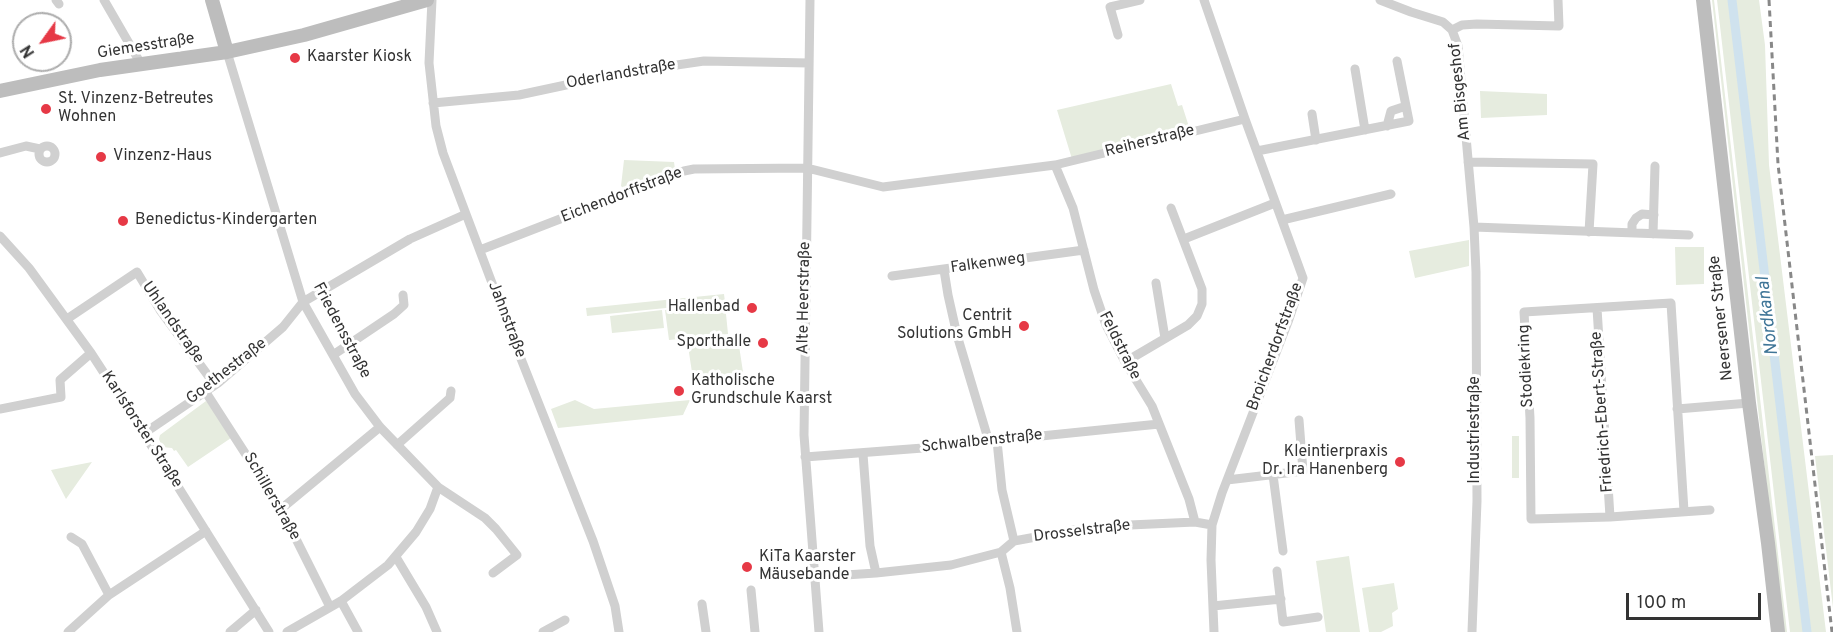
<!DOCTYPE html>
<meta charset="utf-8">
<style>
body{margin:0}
#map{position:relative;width:1833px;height:632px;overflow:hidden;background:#fff;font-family:Overpass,sans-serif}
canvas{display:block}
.north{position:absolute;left:12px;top:12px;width:60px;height:60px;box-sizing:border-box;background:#fff;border:2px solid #adadad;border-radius:50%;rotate:237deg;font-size:16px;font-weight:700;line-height:24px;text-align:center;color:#333}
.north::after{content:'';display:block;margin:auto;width:21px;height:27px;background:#e63946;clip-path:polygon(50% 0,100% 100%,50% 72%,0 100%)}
.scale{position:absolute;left:1626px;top:593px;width:135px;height:27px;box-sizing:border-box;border:3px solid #333;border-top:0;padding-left:8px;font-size:18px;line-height:21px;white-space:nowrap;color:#333;-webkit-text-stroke:4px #fff;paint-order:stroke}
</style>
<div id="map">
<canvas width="1833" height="632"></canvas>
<div class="north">N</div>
<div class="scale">100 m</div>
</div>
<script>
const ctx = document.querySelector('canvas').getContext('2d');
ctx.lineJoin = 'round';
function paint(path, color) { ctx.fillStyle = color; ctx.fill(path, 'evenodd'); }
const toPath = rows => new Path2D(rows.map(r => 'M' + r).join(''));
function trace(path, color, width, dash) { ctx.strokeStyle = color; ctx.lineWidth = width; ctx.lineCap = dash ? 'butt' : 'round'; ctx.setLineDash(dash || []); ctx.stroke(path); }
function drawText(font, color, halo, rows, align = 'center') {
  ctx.font = font + ' Overpass,sans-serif'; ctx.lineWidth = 6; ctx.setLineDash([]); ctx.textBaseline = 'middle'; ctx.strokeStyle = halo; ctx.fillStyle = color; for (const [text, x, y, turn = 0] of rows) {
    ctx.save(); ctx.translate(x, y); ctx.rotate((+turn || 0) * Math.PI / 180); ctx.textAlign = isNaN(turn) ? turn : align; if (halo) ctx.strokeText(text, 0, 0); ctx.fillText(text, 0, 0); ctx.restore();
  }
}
paint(toPath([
 [1712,0,1714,0,1787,632,1784,632,1773,542],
 [1717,0,1759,0,1765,45,1769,165,1826,632,1790,632],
 [1171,84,1178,106,1182,105,1190,130,1072,159,1057,110],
 [1480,91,1547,94,1547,115,1481,118],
 [624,160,674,162,675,169,624,189,621,186],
 [1469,240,1469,266,1415,278,1409,251],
 [1675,247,1704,247,1704,284,1676,285],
 [724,294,725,302,587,316,586,308],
 [725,304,728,334,669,340,665,310],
 [662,310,664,328,612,333,610,316],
 [738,339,743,372,693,379,688,346],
 [575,400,594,409,690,400,683,415,558,428,551,409],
 [206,401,234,436,188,467,176,450,174,451,172,448,162,447,159,439,160,435],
 [1512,436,1519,436,1519,478,1512,478],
 [1833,455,1833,608,1815,456],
 [92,462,66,499,51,470],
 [1349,556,1360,632,1326,632,1316,561],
 [1394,583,1398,609,1392,613,1393,626,1381,632,1369,632,1362,588]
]), '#e6ecdf');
trace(toPath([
 [1732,0,1807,632]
]), '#cfe2ee', 9);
trace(toPath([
 [56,0,59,4],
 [104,0,141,64],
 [432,0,429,63,436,126,443,153,512,336,593,541,615,606,619,632],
 [810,0,804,435,819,632],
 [1204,0,1245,119,1303,278,1288,322,1222,493,1212,525,1211,560,1214,632],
 [1380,0,1411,12,1443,22,1452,30,1458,46,1474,227,1476,272,1477,501,1472,632],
 [1452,30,1462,25,1477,24,1559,26,1558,0],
 [1118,35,1110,7,1140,0],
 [227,52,303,302,355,394,380,427,438,487,485,518,496,529,517,555,493,573],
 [1355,69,1365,130],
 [433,103,519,95,622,73,704,61,809,63],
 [1312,114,1316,140],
 [1387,126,1391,111,1406,106],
 '39 154a8 8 0 1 1 16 0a8 8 0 1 1-16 0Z',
 [1257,151,1409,121,1397,61],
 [0,153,26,146,40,149],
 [1468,162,1593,164,1589,232],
 [1055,165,1073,208,1094,290,1106,325,1125,362,1152,406,1189,499,1195,522],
 [1282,220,1391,194],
 [1474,227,1689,235],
 [1632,233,1632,224,1636,218,1642,214,1654,215],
 [1653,234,1655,166],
 [0,236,29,268,91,353,175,482,269,632],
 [1184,239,1275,203],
 [480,250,684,171,694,169,807,168,883,187,1055,165,1245,119],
 [944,270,948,295,957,335,989,442],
 [892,276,1084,250],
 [1156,283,1165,338],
 [1597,308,1610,517],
 [67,319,137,272,160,310,215,385],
 [333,355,394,314,404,305,403,295],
 [1125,362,1188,325,1197,316,1202,304,1202,289,1171,208],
 [205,391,281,509,330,607],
 [0,409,61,397,60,380,91,353],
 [1677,409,1749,403],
 [143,434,218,383,283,327,303,302,410,239,466,214],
 [997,441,1002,490,1014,541],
 [397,445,450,398,451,391],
 [863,454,870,546,876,573],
 [805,457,923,448,1159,424],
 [1273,475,1283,551],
 [1227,480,1303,471,1299,420],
 [281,509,380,427],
 [1684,511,1671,303,1524,312,1530,418,1531,519,1610,517,1710,510],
 [71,537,82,544,109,595],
 [1001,552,1010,588,1017,632],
 [396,557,426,607,437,632],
 [1277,571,1283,622,1318,617],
 [815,577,876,573,951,565,1001,552,1014,541,1074,530,1130,525,1195,522,1212,525],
 [751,590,755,632],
 [341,601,358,632],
 [702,604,706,632],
 [1213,606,1281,599],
 [68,632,109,595,206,531],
 [230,632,256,610],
 [287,632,341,601,388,565,416,532,430,509,438,487],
 [543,632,565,620]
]), '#d0d0d0', 9);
trace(toPath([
 [212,0,227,52],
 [1703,0,1749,403,1768,543,1778,632],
 [0,91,100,70,227,52,304,35,427,0]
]), '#bdbdbd', 14);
trace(toPath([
 [1769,0,1778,164,1832,632]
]), '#888', 3, [6, 4.5]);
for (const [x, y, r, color] of [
 [295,58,6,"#e63946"],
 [46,109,6,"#e63946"],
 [101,157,6,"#e63946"],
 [123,221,6,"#e63946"],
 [752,308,6,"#e63946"],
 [1024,326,6,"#e63946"],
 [763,343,6,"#e63946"],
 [679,391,6,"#e63946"],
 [1400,462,6,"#e63946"],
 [747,567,6,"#e63946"]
]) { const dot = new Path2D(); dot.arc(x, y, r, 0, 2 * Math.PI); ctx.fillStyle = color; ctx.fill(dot); trace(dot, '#fff', 2); }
drawText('16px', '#333', '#fff', [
 ["Giemesstraße",146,47,-9],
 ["Oderlandstraße",621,75,-10],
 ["Am Bisgeshof",1461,92,-96],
 ["Reiherstraße",1150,142,-14],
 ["Eichendorffstraße",622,196,-21],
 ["Falkenweg",988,264,-8],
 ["Alte Heerstraße",805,298,-89],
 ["Neersener Straße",1722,318,-96],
 ["Jahnstraße",506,320,69],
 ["Uhlandstraße",172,323,55],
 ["Friedensstraße",341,331,62],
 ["Feldstraße",1119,346,63],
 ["Broicherdorfstraße",1276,347,-70],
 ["Stodiekring",1527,366,-93],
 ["Goethestraße",227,372,-38],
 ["Friedrich-Ebert-Straße",1603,412,-94],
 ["Karlsforster Straße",141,430,57],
 ["Industriestraße",1476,430,-90],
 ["Schwalbenstraße",982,442,-6],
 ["Schillerstraße",271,497,60],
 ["Drosselstraße",1082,532,-7]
]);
drawText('16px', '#333', '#fff', [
 ["Kaarster Kiosk",307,58],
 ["St. Vinzenz-Betreutes",58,100],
 ["Wohnen",58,118],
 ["Vinzenz-Haus",113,157],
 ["Benedictus-Kindergarten",135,221],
 ["Hallenbad",740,308,"right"],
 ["Centrit",1012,317,"right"],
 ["Solutions GmbH",1012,335,"right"],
 ["Sporthalle",751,343,"right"],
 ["Katholische",691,382],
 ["Grundschule Kaarst",691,400],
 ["Kleintierpraxis",1388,453,"right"],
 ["Dr. Ira Hanenberg",1388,471,"right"],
 ["KiTa Kaarster",759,558],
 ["Mäusebande",759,576]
], 'left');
drawText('italic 18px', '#3f7597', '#fff', [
 ["Nordkanal",1769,316,-97]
]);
</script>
